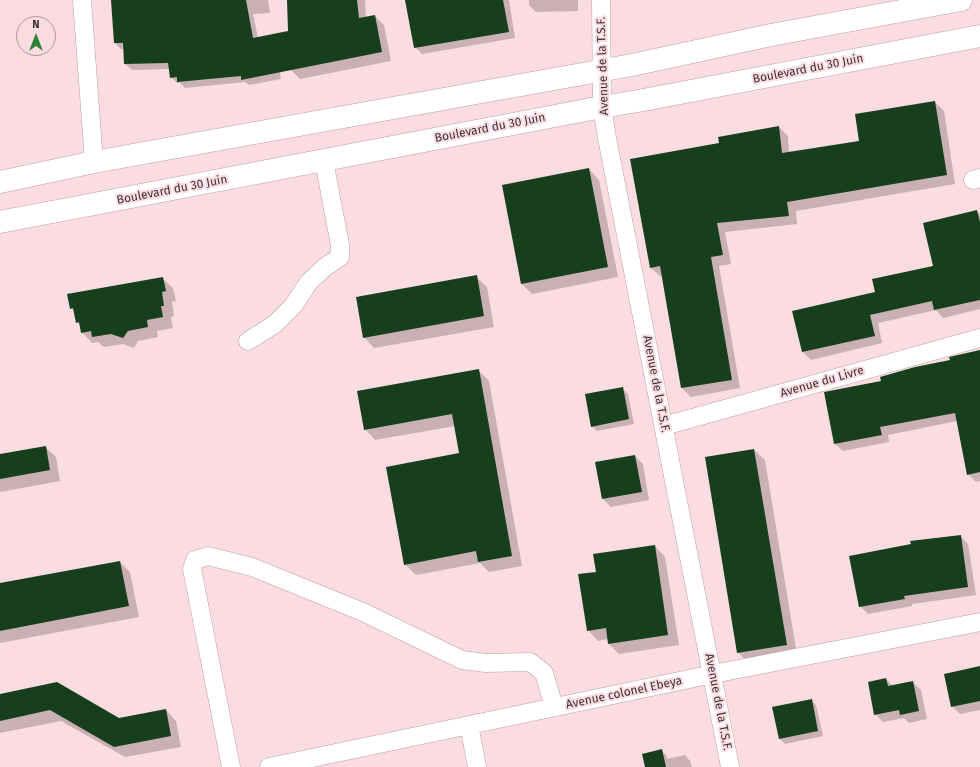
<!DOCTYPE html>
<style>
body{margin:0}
#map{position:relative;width:980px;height:767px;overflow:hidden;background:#fadce2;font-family:"Fira Sans",sans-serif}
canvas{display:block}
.north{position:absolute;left:16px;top:16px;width:40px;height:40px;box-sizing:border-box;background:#fadce2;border:1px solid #ae989c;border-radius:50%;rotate:0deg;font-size:11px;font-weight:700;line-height:16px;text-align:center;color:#3d3134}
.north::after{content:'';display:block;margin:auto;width:14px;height:18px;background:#2b8535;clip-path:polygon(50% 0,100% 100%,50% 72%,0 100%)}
</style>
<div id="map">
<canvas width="980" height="767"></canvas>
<div class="north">N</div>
</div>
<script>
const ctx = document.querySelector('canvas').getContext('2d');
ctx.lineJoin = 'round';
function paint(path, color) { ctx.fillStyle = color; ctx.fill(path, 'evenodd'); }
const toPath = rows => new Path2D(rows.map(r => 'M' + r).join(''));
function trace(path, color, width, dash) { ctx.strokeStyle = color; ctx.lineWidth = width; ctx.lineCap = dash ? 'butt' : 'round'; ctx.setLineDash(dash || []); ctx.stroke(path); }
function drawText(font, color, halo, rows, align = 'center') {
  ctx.font = font + ' "Fira Sans",sans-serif'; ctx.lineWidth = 4; ctx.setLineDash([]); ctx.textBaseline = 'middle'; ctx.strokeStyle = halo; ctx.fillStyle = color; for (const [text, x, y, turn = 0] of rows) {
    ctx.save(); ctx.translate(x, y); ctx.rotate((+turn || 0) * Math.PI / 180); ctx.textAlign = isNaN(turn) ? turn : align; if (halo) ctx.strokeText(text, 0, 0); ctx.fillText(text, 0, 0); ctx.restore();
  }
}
paint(toPath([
 [112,0,268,0,270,13,253,14,258,38,275,42,281,79,249,85,245,82,185,88,180,83,177,83,171,77,170,69,132,70,125,64,125,49,121,49,115,43],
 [288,0,365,0,366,18,375,16,384,25,391,61,300,79,291,70],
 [406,0,509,0,515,38,422,54,415,47],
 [529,0,578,0,578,11,536,12,529,5],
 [935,102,944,111,955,184,796,211,797,224,725,232,731,264,719,266,740,388,691,397,682,388,663,276,660,276,651,268,720,144,779,127,788,136,789,153,861,141],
 [589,169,599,180,618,277,532,294,521,283],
 [977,211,980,214,980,309,943,318,936,310,878,323,882,343,811,360,803,352,876,293,934,266],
 [476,277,487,287,494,327,374,348,364,337],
 [162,278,173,288,176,301,172,302,174,316,171,317,173,328,157,331,158,337,138,341,134,348,123,344,104,347,98,342,92,343,82,332,81,326,77,322,75,312,71,308],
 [980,351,980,481,976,482,968,474,957,421,888,435,889,442,843,451,835,444,882,382],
 [478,370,489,381,522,566,489,572,480,563,416,575,405,564,460,454,455,426,375,440,365,429],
 [622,388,628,394,634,424,597,431,592,426],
 [45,447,56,457,60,481,0,492,0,455],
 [754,450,765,460,797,655,748,663,738,652],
 [635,456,643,464,649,500,611,507,603,499],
 [960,536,968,544,976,595,912,604,912,606,868,614,860,606],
 [655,546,665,557,679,645,619,654,609,644,608,639,598,641,588,630,597,572],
 [120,562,130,572,139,617,0,643,0,584],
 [980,667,980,710,960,714,952,706],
 [886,679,893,686,913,682,921,690,927,719,909,723,904,718,883,722,875,714],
 [0,695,119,719,166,710,176,721,181,747,125,757,61,721,0,733],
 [811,700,816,705,823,736,785,744,780,739,773,708],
 [662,751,667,756,667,759,685,755,690,761,692,767,646,767]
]), '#0003');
paint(toPath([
 [111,0,246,0,253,38,288,31,287,0,357,0,359,18,375,15,382,52,241,80,241,76,177,82,177,77,170,78,168,63,124,64,123,43,114,43],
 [405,0,503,0,509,32,414,48],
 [935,101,947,175,787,202,789,216,717,223,723,255,711,257,732,380,681,388,660,266,650,268,630,159,719,143,718,137,779,126,782,153,859,141,855,114],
 [589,168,608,267,521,284,502,185],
 [977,210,980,222,980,300,934,310,932,301,870,315,875,336,802,352,792,311,875,292,872,279,933,266,923,223],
 [477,275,484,316,363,338,356,297],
 [163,277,166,291,162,292,164,306,161,306,163,317,147,320,148,327,128,331,123,338,111,334,92,337,91,331,81,333,79,322,76,323,73,308,70,309,67,294],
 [980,350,980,472,967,475,955,413,880,427,882,435,834,444,824,392,881,381,880,377,915,367,950,360,949,357],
 [479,369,512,556,478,562,476,551,404,565,386,467,459,453,452,414,364,430,357,391],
 [623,387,629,419,591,427,585,394],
 [46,446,50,470,0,479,0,454],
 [754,449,787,645,737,653,705,457],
 [635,455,642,492,602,499,595,462],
 [961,535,968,587,904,596,905,599,859,607,849,556,911,544,910,541],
 [655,545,668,635,608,644,606,628,587,631,578,574,596,572,593,554],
 [120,561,129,606,0,631,0,583],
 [980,666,980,701,951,707,944,674],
 [886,678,888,686,913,681,919,711,900,715,899,710,874,715,868,682],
 [57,682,119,718,166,709,171,736,114,747,50,710,0,721,0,694],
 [812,699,818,731,779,739,772,707],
 [662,749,666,767,645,767,642,754]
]), '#183f1b');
const minor = toPath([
 [82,0,94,162],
 [601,0,602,107,607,138,730,767],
 [973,180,980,178],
 [248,341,275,324,293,306,309,282,325,267,340,257,340,245,324,161],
 [664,426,980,338],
 [469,725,477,767],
 [231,767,192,569,195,560,208,556,252,567,363,612,462,660,486,663,530,662,544,673,554,707],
 [269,767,713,674,980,622]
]);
const major = toPath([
 [0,182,94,162,632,65,771,35,961,0],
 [0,222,602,107,638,101,980,36]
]);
trace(minor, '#bb9fa5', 19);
trace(major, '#bb9fa5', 23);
trace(minor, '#fff', 18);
trace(major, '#fff', 22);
drawText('12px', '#3d3134', '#fadce2', [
 ["Avenue de la T.S.F.",603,66,-92],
 ["Boulevard du 30 Juin",808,69,-11],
 ["Boulevard du 30 Juin",490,128,-11],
 ["Boulevard du 30 Juin",172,190,-11],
 ["Avenue du Livre",822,382,-16],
 ["Avenue de la T.S.F.",656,384,79],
 ["Avenue colonel Ebeya",624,693,-12],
 ["Avenue de la T.S.F.",718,702,79]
]);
</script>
